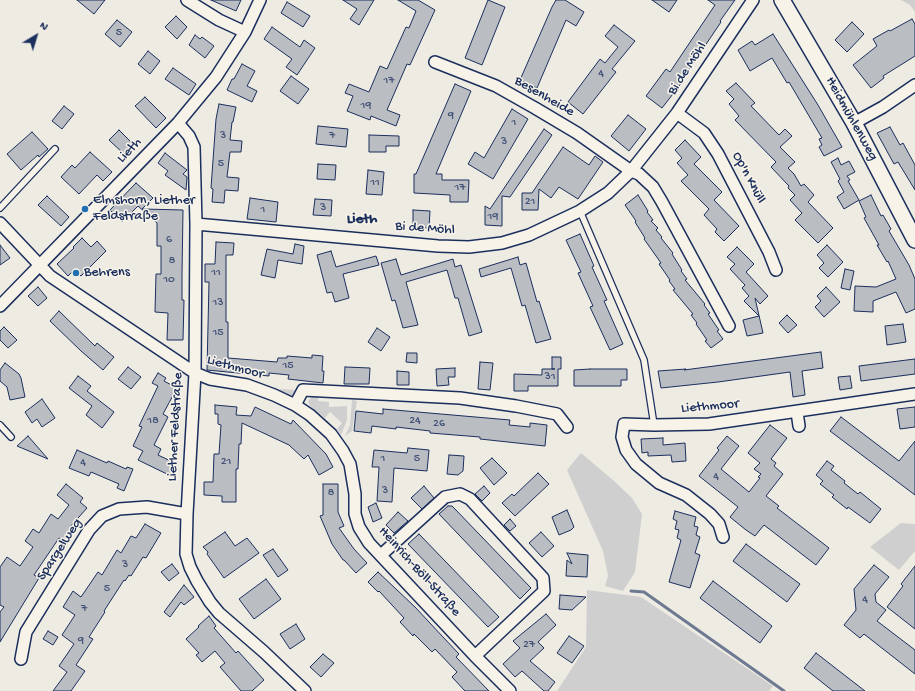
<!DOCTYPE html>
<meta charset="utf-8">
<style>
body{margin:0}
#map{position:relative;width:915px;height:691px;overflow:hidden;background:#eeebe2;font-family:"Gochi Hand",sans-serif}
canvas{display:block}
.north{position:absolute;left:16px;top:16px;width:40px;height:40px;-webkit-text-stroke:3px #f7f3e8;paint-order:stroke;rotate:38deg;font-size:11px;font-weight:700;line-height:16px;text-align:center;color:#1b2f5e}
.north::after{content:'';display:block;margin:auto;width:14px;height:18px;background:#1b2f5e;clip-path:polygon(50% 0,100% 100%,50% 72%,0 100%)}
</style>
<div id="map">
<canvas width="915" height="691"></canvas>
<div class="north">N</div>
</div>
<script>
const ctx = document.querySelector('canvas').getContext('2d');
ctx.lineJoin = 'round';
function paint(path, color) { ctx.fillStyle = color; ctx.fill(path, 'evenodd'); }
const toPath = rows => new Path2D(rows.map(r => 'M' + r).join(''));
function trace(path, color, width, dash) { ctx.strokeStyle = color; ctx.lineWidth = width; ctx.lineCap = dash ? 'butt' : 'round'; ctx.setLineDash(dash || []); ctx.stroke(path); }
function drawText(font, color, halo, rows, align = 'center') {
  ctx.font = font + ' "Gochi Hand",sans-serif'; ctx.lineWidth = 3; ctx.setLineDash([]); ctx.textBaseline = 'middle'; ctx.strokeStyle = halo; ctx.fillStyle = color; for (const [text, x, y, turn = 0] of rows) {
    ctx.save(); ctx.translate(x, y); ctx.rotate((+turn || 0) * Math.PI / 180); ctx.textAlign = isNaN(turn) ? turn : align; if (halo) ctx.strokeText(text, 0, 0); ctx.fillText(text, 0, 0); ctx.restore();
  }
}
paint(toPath([
 [901,0,915,0,915,12,910,5],
 [279,389,297,390,297,395,293,397,285,394],
 [318,396,318,401,329,402,329,407,347,406,347,420,341,435,337,429,342,423,330,412,325,418,310,406,308,401,312,397],
 [352,400,357,401,352,431,345,436,350,425],
 [581,453,614,481,632,498,642,514,635,572,623,591,605,586,608,576,603,551,567,470],
 [901,523,915,524,915,551,899,570,870,547],
 [587,590,641,597,773,686,769,691,557,691,586,647]
]), '#cfcfcf');
trace(toPath([
 [631,591,644,592,784,691]
]), '#6e7992', 3);
const building = toPath([
 [77,0,105,0,94,14,77,0],
 [211,0,241,0,236,11,211,0],
 [343,0,374,0,359,25,350,19,357,9,343,0],
 [398,0,418,0,435,10,410,65,407,64,387,110,400,115,396,126,371,116,370,120,347,111,353,96,345,93,349,84,369,92,380,66,387,69,406,27,409,28,416,11,398,0],
 [488,0,505,7,482,65,465,58,488,0],
 [556,0,565,0,584,12,576,26,566,20,537,88,520,80,552,7,556,0],
 [652,0,677,0,669,12,652,0],
 [708,0,735,0,720,21,721,22,682,80,683,81,662,108,646,96,666,69,670,72,715,5,708,0],
 [287,2,310,16,303,27,281,13,287,2],
 [176,16,187,27,177,39,165,27,176,16],
 [912,19,915,24,915,56,883,76,884,78,871,88,853,65,877,46,873,39,889,30,890,31,912,19],
 [117,20,132,32,120,47,105,34,117,20],
 [852,22,864,34,847,52,835,40,852,22],
 [614,25,635,41,612,69,616,72,583,114,568,102,600,59,605,63,618,47,605,36,614,25],
 [272,27,300,47,304,40,315,48,297,75,286,67,292,59,264,39,272,27],
 [773,34,818,105,842,147,824,156,819,147,822,145,819,139,822,138,789,82,787,83,772,58,750,71,738,50,752,41,755,45,773,34],
 [195,35,200,39,202,37,214,46,205,58,189,45,195,35],
 [148,51,160,61,150,74,138,64,148,51],
 [242,64,255,71,247,86,257,91,252,102,227,90,232,79,234,79,242,64],
 [173,68,196,84,189,95,165,79,173,68],
 [291,76,309,89,298,104,280,91,291,76],
 [736,83,755,103,751,106,779,135,785,129,792,136,780,147,795,162,788,168,794,174,801,186,804,184,814,195,808,202,833,228,818,243,795,220,802,213,790,200,795,195,788,188,789,186,771,167,776,162,735,120,739,116,729,104,734,99,726,91,736,83],
 [455,84,471,91,436,174,442,174,442,180,469,180,468,202,450,202,450,195,414,193,414,174,416,174,455,84],
 [145,97,166,118,156,128,135,106,145,97],
 [219,104,236,107,233,122,232,122,230,140,242,141,241,152,230,152,227,177,239,178,238,191,225,190,224,203,212,202,213,189,211,188,216,119,219,104],
 [64,106,74,114,62,129,52,121,64,106],
 [512,109,528,119,493,179,468,164,475,152,484,158,512,109],
 [628,115,646,129,629,151,611,136,628,115],
 [318,126,348,129,346,147,316,144,318,126],
 [890,127,900,145,903,143,915,165,915,190,898,162,894,164,877,133,890,127],
 [544,129,552,135,510,197,502,196,502,226,485,225,485,206,490,209,544,129],
 [119,130,133,144,124,154,109,140,119,130],
 [32,132,48,149,39,157,38,155,21,170,7,154,32,132],
 [369,135,399,136,399,146,386,146,386,152,369,152,369,135],
 [685,140,701,157,694,164,722,192,714,200,739,226,724,241,715,232,717,229,704,215,709,209,681,181,688,175,677,163,682,158,675,150,685,140],
 [563,147,589,165,595,156,603,162,578,199,559,187,551,198,539,189,538,210,522,210,522,193,532,193,563,147],
 [90,152,112,172,103,181,97,175,79,194,61,177,72,165,75,168,90,152],
 [165,153,187,170,183,174,187,177,186,190,165,175,168,171,158,163,165,153],
 [838,158,841,165,849,161,855,172,847,176,850,180,848,181,859,200,844,209,837,197,844,192,838,181,840,179,831,162,838,158],
 [318,164,336,165,335,180,317,179,318,164],
 [368,170,384,172,382,195,366,194,368,170],
 [136,183,153,198,142,209,183,210,182,275,182,300,184,300,183,340,167,340,168,313,155,312,156,274,161,274,161,246,157,246,157,223,138,206,122,222,110,210,136,183],
 [638,195,648,211,647,212,653,220,651,221,658,228,656,230,662,237,661,238,673,253,672,254,682,270,681,271,687,279,685,280,705,304,704,305,710,313,708,314,719,330,717,331,723,339,711,348,705,341,707,340,696,324,697,323,691,315,693,314,673,290,675,289,669,281,670,280,659,264,661,263,644,239,645,238,635,222,636,221,625,205,638,195],
 [871,195,881,216,883,215,891,229,889,231,909,265,915,279,915,309,906,313,896,292,873,301,873,312,854,311,855,286,876,287,896,279,888,261,887,262,877,245,879,245,864,218,866,217,859,201,871,195],
 [47,196,69,217,61,226,38,205,47,196],
 [250,198,278,202,276,222,247,219,250,198],
 [315,199,332,200,331,216,313,215,315,199],
 [413,210,430,211,429,228,413,227,413,210],
 [580,234,594,266,592,267,607,300,604,301,623,344,610,350,590,307,593,306,578,273,581,272,566,240,580,234],
 [82,238,91,247,97,241,106,251,81,276,74,270,68,276,57,264,74,248,73,247,82,238],
 [216,242,234,243,233,255,226,255,226,322,228,322,228,358,277,362,278,358,287,358,287,356,312,358,312,355,323,356,322,371,324,371,323,383,288,379,289,375,269,373,269,376,207,370,209,282,205,282,205,264,215,264,216,242],
 [295,244,304,246,302,264,278,260,275,278,261,275,267,249,293,254,295,244],
 [0,245,10,258,0,265,0,245],
 [827,245,843,262,828,277,819,268,824,263,817,255,827,245],
 [737,247,754,264,746,272,768,296,760,304,755,298,763,333,747,336,743,320,759,316,744,301,749,296,742,288,745,285,730,269,735,264,727,257,737,247],
 [331,251,336,267,376,256,379,265,343,274,349,298,335,302,332,292,327,293,317,255,331,251],
 [518,257,520,265,526,263,537,302,539,301,551,339,536,343,525,305,522,306,511,268,481,277,479,269,518,257],
 [396,259,401,275,453,259,455,267,461,265,482,332,469,336,458,298,455,298,447,270,406,282,418,325,403,328,395,300,392,301,381,263,396,259],
 [845,269,854,271,850,290,841,288,845,269],
 [38,287,47,298,38,306,28,296,38,287],
 [826,287,840,302,824,317,815,307,821,301,817,296,826,287],
 [59,311,95,346,97,343,114,357,103,370,81,351,50,321,59,311],
 [787,315,797,325,788,333,779,323,787,315],
 [903,324,906,342,887,345,885,326,903,324],
 [4,327,17,340,8,348,0,340,0,331,4,327],
 [377,328,390,337,381,351,368,342,377,328],
 [821,352,823,368,802,371,805,395,793,397,790,372,718,382,661,388,658,371,686,369,684,370,821,352],
 [407,353,417,353,417,363,406,362,407,353],
 [552,357,561,357,561,369,558,369,558,386,528,386,528,391,514,391,514,374,542,375,542,369,555,369,552,369,552,357],
 [915,359,915,374,861,381,859,366,915,359],
 [480,362,493,363,490,390,478,389,480,362],
 [5,363,19,374,21,378,25,397,10,400,7,387,0,381,0,370,5,363],
 [128,367,141,377,131,389,118,379,128,367],
 [345,367,370,368,369,384,344,384,345,367],
 [455,368,455,377,448,377,449,385,437,386,436,369,455,368],
 [590,369,627,369,627,380,621,380,621,386,574,386,574,370,590,369],
 [397,371,409,372,409,385,397,385,397,371],
 [158,373,166,378,164,381,177,388,163,414,168,417,154,445,161,449,158,455,177,464,171,476,138,460,143,451,133,446,142,427,139,426,158,386,152,383,158,373],
 [78,376,91,386,87,391,114,412,102,428,86,415,92,406,69,388,78,376],
 [850,376,852,388,840,390,838,377,850,376],
 [42,399,55,418,42,427,37,419,32,423,25,412,42,399],
 [215,405,237,407,236,415,251,416,255,407,291,424,293,420,326,454,333,467,319,475,308,455,304,459,289,445,242,423,241,444,239,444,238,469,236,469,236,502,222,502,222,496,204,495,204,482,213,482,214,454,219,454,221,425,218,424,218,414,215,414,215,405],
 [915,407,915,427,900,429,897,409,915,407],
 [383,409,510,420,509,425,530,427,530,423,547,425,545,446,480,439,480,437,430,433,430,431,396,427,396,429,372,426,371,433,354,431,356,411,383,414,383,409],
 [841,417,899,461,915,441,915,495,830,431,841,417],
 [770,425,787,438,771,459,776,463,774,466,783,474,766,496,779,506,777,508,829,548,816,565,764,525,755,536,746,530,730,517,738,507,699,476,719,450,717,448,727,436,739,446,721,469,749,492,760,478,758,477,761,474,754,469,760,463,748,453,770,425],
 [28,436,48,459,17,446,28,436],
 [663,438,663,445,685,443,686,461,672,462,671,455,648,456,648,452,642,453,641,439,663,438],
 [408,448,429,450,427,471,394,468,392,502,377,501,379,467,372,467,374,450,407,453,408,448],
 [77,450,107,463,108,461,126,469,127,467,133,469,124,491,117,488,119,484,91,472,89,476,69,468,77,450],
 [449,455,464,456,463,471,458,475,447,474,449,455],
 [492,458,507,473,494,485,480,468,492,458],
 [827,461,834,466,831,470,845,481,844,483,858,494,860,492,881,509,870,523,848,507,847,509,832,497,834,495,820,484,823,481,816,475,827,461],
 [538,473,549,484,515,516,502,503,512,494,514,496,538,473],
 [66,484,83,498,80,502,87,508,70,527,73,529,64,542,59,538,34,575,39,578,0,642,0,612,4,607,0,605,0,567,7,557,20,566,33,547,25,541,33,529,39,533,51,514,58,519,69,505,57,495,66,484],
 [323,484,338,484,338,512,344,526,339,528,354,549,367,563,356,573,344,560,343,560,332,544,320,516,323,515,323,484],
 [424,486,434,498,422,509,411,498,424,486],
 [484,486,490,493,482,501,475,494,484,486],
 [376,503,382,518,373,522,368,507,376,503],
 [448,506,452,506,454,508,531,588,520,599,439,514,448,506],
 [567,510,574,527,571,530,559,535,552,517,567,510],
 [675,511,696,517,694,526,698,527,696,535,700,537,695,553,700,555,690,588,669,582,681,540,677,538,679,530,675,529,677,521,673,519,675,511],
 [398,512,408,521,394,533,386,525,398,512],
 [510,519,516,526,510,531,504,525,510,519],
 [145,524,161,533,146,558,143,557,131,576,129,575,125,581,124,580,104,611,105,612,89,637,93,639,76,665,85,671,71,691,53,691,67,672,59,666,74,644,62,635,75,615,63,607,73,591,81,597,98,572,102,575,117,550,121,553,131,536,136,538,145,524],
 [225,532,235,546,247,538,259,553,224,578,207,554,208,552,203,547,225,532],
 [541,532,554,546,542,557,529,543,541,532],
 [419,534,499,617,488,627,408,544,419,534],
 [746,544,800,584,787,602,733,561,746,544],
 [273,549,288,570,278,577,263,555,273,549],
 [567,553,588,555,587,577,566,576,567,560,572,564,567,553],
 [172,564,179,573,169,581,161,572,172,564],
 [874,565,889,577,875,594,876,602,886,610,877,621,915,650,915,674,864,634,860,638,844,625,856,610,854,589,874,565],
 [915,566,915,629,887,607,903,586,901,584,915,566],
 [378,572,415,607,443,637,459,654,456,657,489,691,465,691,452,677,457,672,435,649,432,652,414,634,413,636,400,622,404,618,379,591,378,592,368,582,378,572],
 [266,579,281,599,254,619,239,599,266,579],
 [713,581,772,626,760,643,700,598,713,581],
 [184,585,194,597,184,605,181,602,170,617,164,612,184,585],
 [560,595,586,597,572,610,559,609,560,595],
 [546,614,556,625,538,642,544,648,530,661,555,682,548,691,544,691,522,671,515,677,503,664,520,648,513,641,546,614],
 [209,616,216,626,214,628,236,653,238,651,264,680,252,691,241,691,220,667,225,663,215,651,202,662,196,655,199,653,186,639,199,627,198,626,209,616],
 [296,624,305,639,290,649,280,634,296,624],
 [48,631,58,637,53,645,43,639,48,631],
 [569,636,584,646,572,663,557,653,569,636],
 [816,653,834,667,865,691,833,691,804,668,816,653],
 [323,654,334,663,321,677,310,667,323,654]
]);
paint(building, '#babdc2');
trace(building, '#1b2f5e', 1);
const lane = toPath([
 [0,208,55,149],
 [580,211,644,360,654,425],
 [0,425,11,437]
]);
const street = toPath([
 [187,0,219,20,245,32],
 [435,62,496,86,535,108,577,133,631,171,639,174,653,187,662,202,729,326],
 [677,113,704,133,718,154,769,252,776,270],
 [178,123,189,136,194,147,196,224,195,373,187,514,186,554,190,567,197,581,210,602,219,613,264,652,305,691],
 [854,123,883,107,915,85],
 [0,223,50,276,195,373,210,379,247,385,274,395,295,405,310,415,331,434,343,451,350,464,355,494,355,514,359,527,369,543,475,656,544,591,543,578,470,499,460,494,445,497,381,555],
 [196,224,438,246,469,247,502,243,529,235,580,211,608,193,631,171,677,113,753,0],
 [0,306,178,123,216,77,245,32,260,0],
 [295,405,303,390,460,398,516,406,557,414,567,427],
 [797,412,799,426],
 [723,537,719,524,710,514,686,495,659,483,636,464,626,450,622,437,624,424,654,425,709,424,915,394],
 [475,656,510,691],
 [21,659,26,632,89,530,102,516,119,509,147,507,187,514]
]);
const secondary = toPath([
 [782,0,854,123,915,240]
]);
trace(lane, '#1b2f5e', 8);
trace(street, '#1b2f5e', 14);
trace(secondary, '#1b2f5e', 18);
trace(lane, '#f7f3e8', 5.5);
trace(street, '#f7f3e8', 11);
trace(secondary, '#f7f3e8', 15);
for (const [x, y, r, color] of [
 [85,209,4,"#1f6fb2"],
 [76,273,4,"#1f6fb2"]
]) { const dot = new Path2D(); dot.arc(x, y, r, 0, 2 * Math.PI); ctx.fillStyle = color; ctx.fill(dot); trace(dot, '#f7f3e8', 1.5); }
drawText('12px', '#435277', null, [
 ["5",119,33],
 ["4",601,74],
 ["17",389,81],
 ["19",366,106],
 ["9",451,116],
 ["1",514,123],
 ["3",223,136],
 ["7",332,136],
 ["3",504,142],
 ["5",221,164],
 ["11",375,183],
 ["17",460,188],
 ["21",530,202],
 ["3",323,208],
 ["1",263,210],
 ["19",493,217],
 ["6",169,240],
 ["8",172,261],
 ["11",216,273],
 ["10",169,280],
 ["13",218,303],
 ["15",218,333],
 ["15",288,366],
 ["31",550,377],
 ["18",153,421],
 ["24",415,421],
 ["26",439,424],
 ["1",383,459],
 ["5",417,459],
 ["21",226,462],
 ["4",83,463],
 ["4",716,477],
 ["3",385,491],
 ["8",331,493],
 ["3",125,565],
 ["5",107,589],
 ["4",865,600],
 ["7",84,609],
 ["9",81,641],
 ["27",529,645]
]);
drawText('14px', '#1b2f5e', '#f7f3e8', [
 ["Bi de Möhl",688,69,-57],
 ["Besenheide",544,97,30],
 ["Heidmühlenweg",851,119,61],
 ["Lieth",130,151,-46],
 ["Op'n Knüll",748,178,62],
 ["Bi de Möhl",425,229,4],
 ["Liethmoor",235,368,15],
 ["Liethmoor",710,407,-5],
 ["Liether Feldstraße",176,427,-87],
 ["Spargelweg",60,550,-57],
 ["Heinrich-Böll-Straße",419,572,48]
]);
drawText('14px', '#1b2f5e', '#f7f3e8', [
 ["Elmshorn, Liether",93,201],
 ["Feldstraße",93,217],
 ["Behrens",84,273]
], 'left');
drawText('bold 15px', '#1b2f5e', '#f7f3e8', [
 ["Lieth",362,220]
]);
</script>
